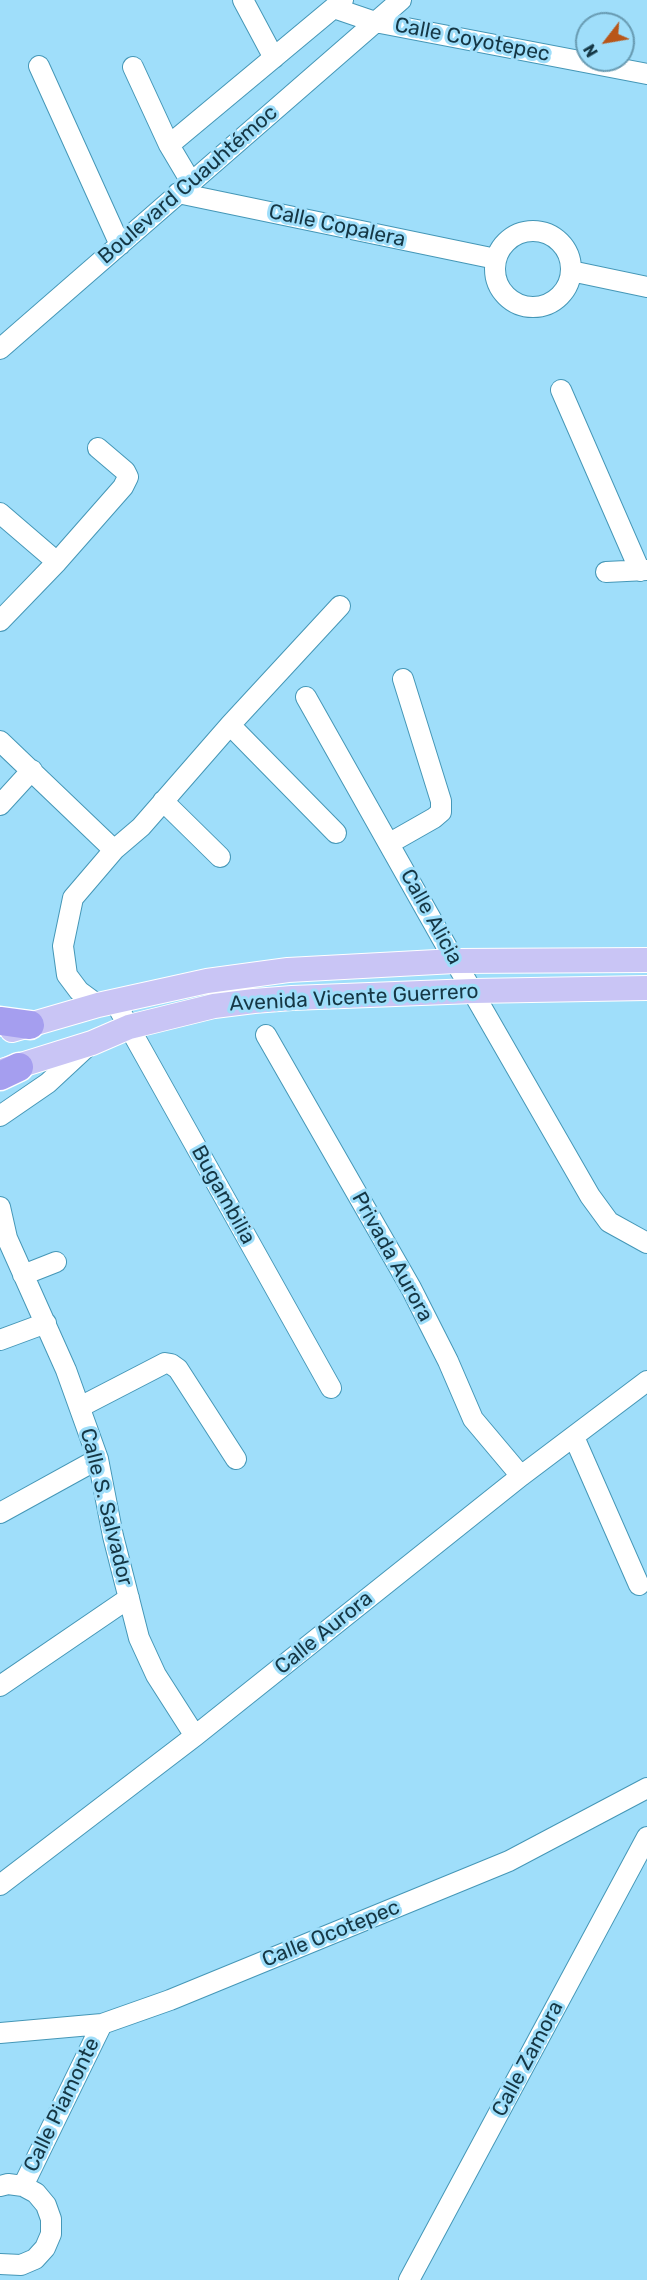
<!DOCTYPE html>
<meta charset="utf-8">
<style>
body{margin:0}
#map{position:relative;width:647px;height:2280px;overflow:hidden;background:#9fdefa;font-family:Rubik,sans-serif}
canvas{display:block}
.north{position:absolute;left:575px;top:12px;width:60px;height:60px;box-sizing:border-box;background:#9fdefa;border:2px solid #689bb2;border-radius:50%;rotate:239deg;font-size:16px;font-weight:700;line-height:24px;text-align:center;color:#153745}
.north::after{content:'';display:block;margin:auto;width:21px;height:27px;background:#b85619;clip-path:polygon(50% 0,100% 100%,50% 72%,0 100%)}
</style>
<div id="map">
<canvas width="647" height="2280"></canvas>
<div class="north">N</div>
</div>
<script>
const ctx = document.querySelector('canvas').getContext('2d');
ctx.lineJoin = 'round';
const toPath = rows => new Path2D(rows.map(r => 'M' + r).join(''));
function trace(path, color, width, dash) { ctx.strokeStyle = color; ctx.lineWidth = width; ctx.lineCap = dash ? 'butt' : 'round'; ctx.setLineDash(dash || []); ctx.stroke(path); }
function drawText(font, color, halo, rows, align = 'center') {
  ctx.font = font + ' Rubik,sans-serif'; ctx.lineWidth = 6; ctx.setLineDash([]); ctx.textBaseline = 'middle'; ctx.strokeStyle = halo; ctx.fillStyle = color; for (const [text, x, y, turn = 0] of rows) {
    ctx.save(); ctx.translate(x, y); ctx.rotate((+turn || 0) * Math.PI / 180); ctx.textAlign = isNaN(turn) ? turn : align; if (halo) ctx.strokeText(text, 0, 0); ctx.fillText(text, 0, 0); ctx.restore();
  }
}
const minor = toPath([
 [243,0,274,58],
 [334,8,375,22,647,74],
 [39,66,120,245],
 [133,67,169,145,191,182],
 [169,145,343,0],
 [178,193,496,259],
 '495 269a38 38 0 1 1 76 0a38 38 0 1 1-76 0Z',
 [571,271,647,287],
 [0,349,401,0],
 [561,390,640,571],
 [0,513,57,562],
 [606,572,647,570],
 [0,621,57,562,123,487,128,477,125,471,98,448],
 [306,697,448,949,590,1196,609,1222,647,1243],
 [230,725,336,833],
 [0,741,114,850],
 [163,801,220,857],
 [0,805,32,770],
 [390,843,434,818,441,812,441,801,403,679],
 [115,1002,331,1388],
 [98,1005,79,991,67,975,63,946,73,898,114,850,141,827,230,725,340,606],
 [266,1035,411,1288,448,1361,473,1419,521,1476],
 [0,1116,48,1083,90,1044],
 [0,1207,7,1238,66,1370,98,1459,113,1536,139,1638,156,1675,195,1736],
 [23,1275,56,1262],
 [0,1340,46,1323],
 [80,1407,165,1363,171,1364,178,1369,236,1459],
 [574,1437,639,1585],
 [0,1513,98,1459],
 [0,1686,129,1598],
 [0,1885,195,1736,521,1476,647,1381],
 [0,2033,102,2024,170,2000,509,1861,647,1788],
 [0,2186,8,2184,23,2186,36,2193,46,2205,51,2219,51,2234,45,2248,35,2259,21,2265,0,2264],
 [23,2186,102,2024],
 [409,2280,647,1837]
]);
const major = toPath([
 [12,1030,98,1005,207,981,288,970,455,961,647,960],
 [2,1071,92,1043,129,1027,214,1006,254,1001,292,998,473,991,647,988]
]);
const highway = toPath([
 [0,1021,30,1025],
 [0,1076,19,1067]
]);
trace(minor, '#4597b7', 22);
trace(major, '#fff', 26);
trace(highway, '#fff', 31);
trace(minor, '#fff', 20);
trace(major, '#c9c5f5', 24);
trace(highway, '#a59eef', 28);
drawText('21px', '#153745', '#9fdefa', [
 ["Calle Coyotepec",472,40,11],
 ["Boulevard Cuauhtémoc",188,185,-41],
 ["Calle Copalera",337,226,12],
 ["Calle Alicia",431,917,61],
 ["Avenida Vicente Guerrero",354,998,-3],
 ["Bugambilia",223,1195,61],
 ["Privada Aurora",392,1257,61],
 ["Calle S. Salvador",106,1507,76],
 ["Calle Aurora",324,1633,-39],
 ["Calle Ocotepec",331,1934,-22],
 ["Calle Zamora",528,2059,-62],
 ["Calle Piamonte",62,2105,-64]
]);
</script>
